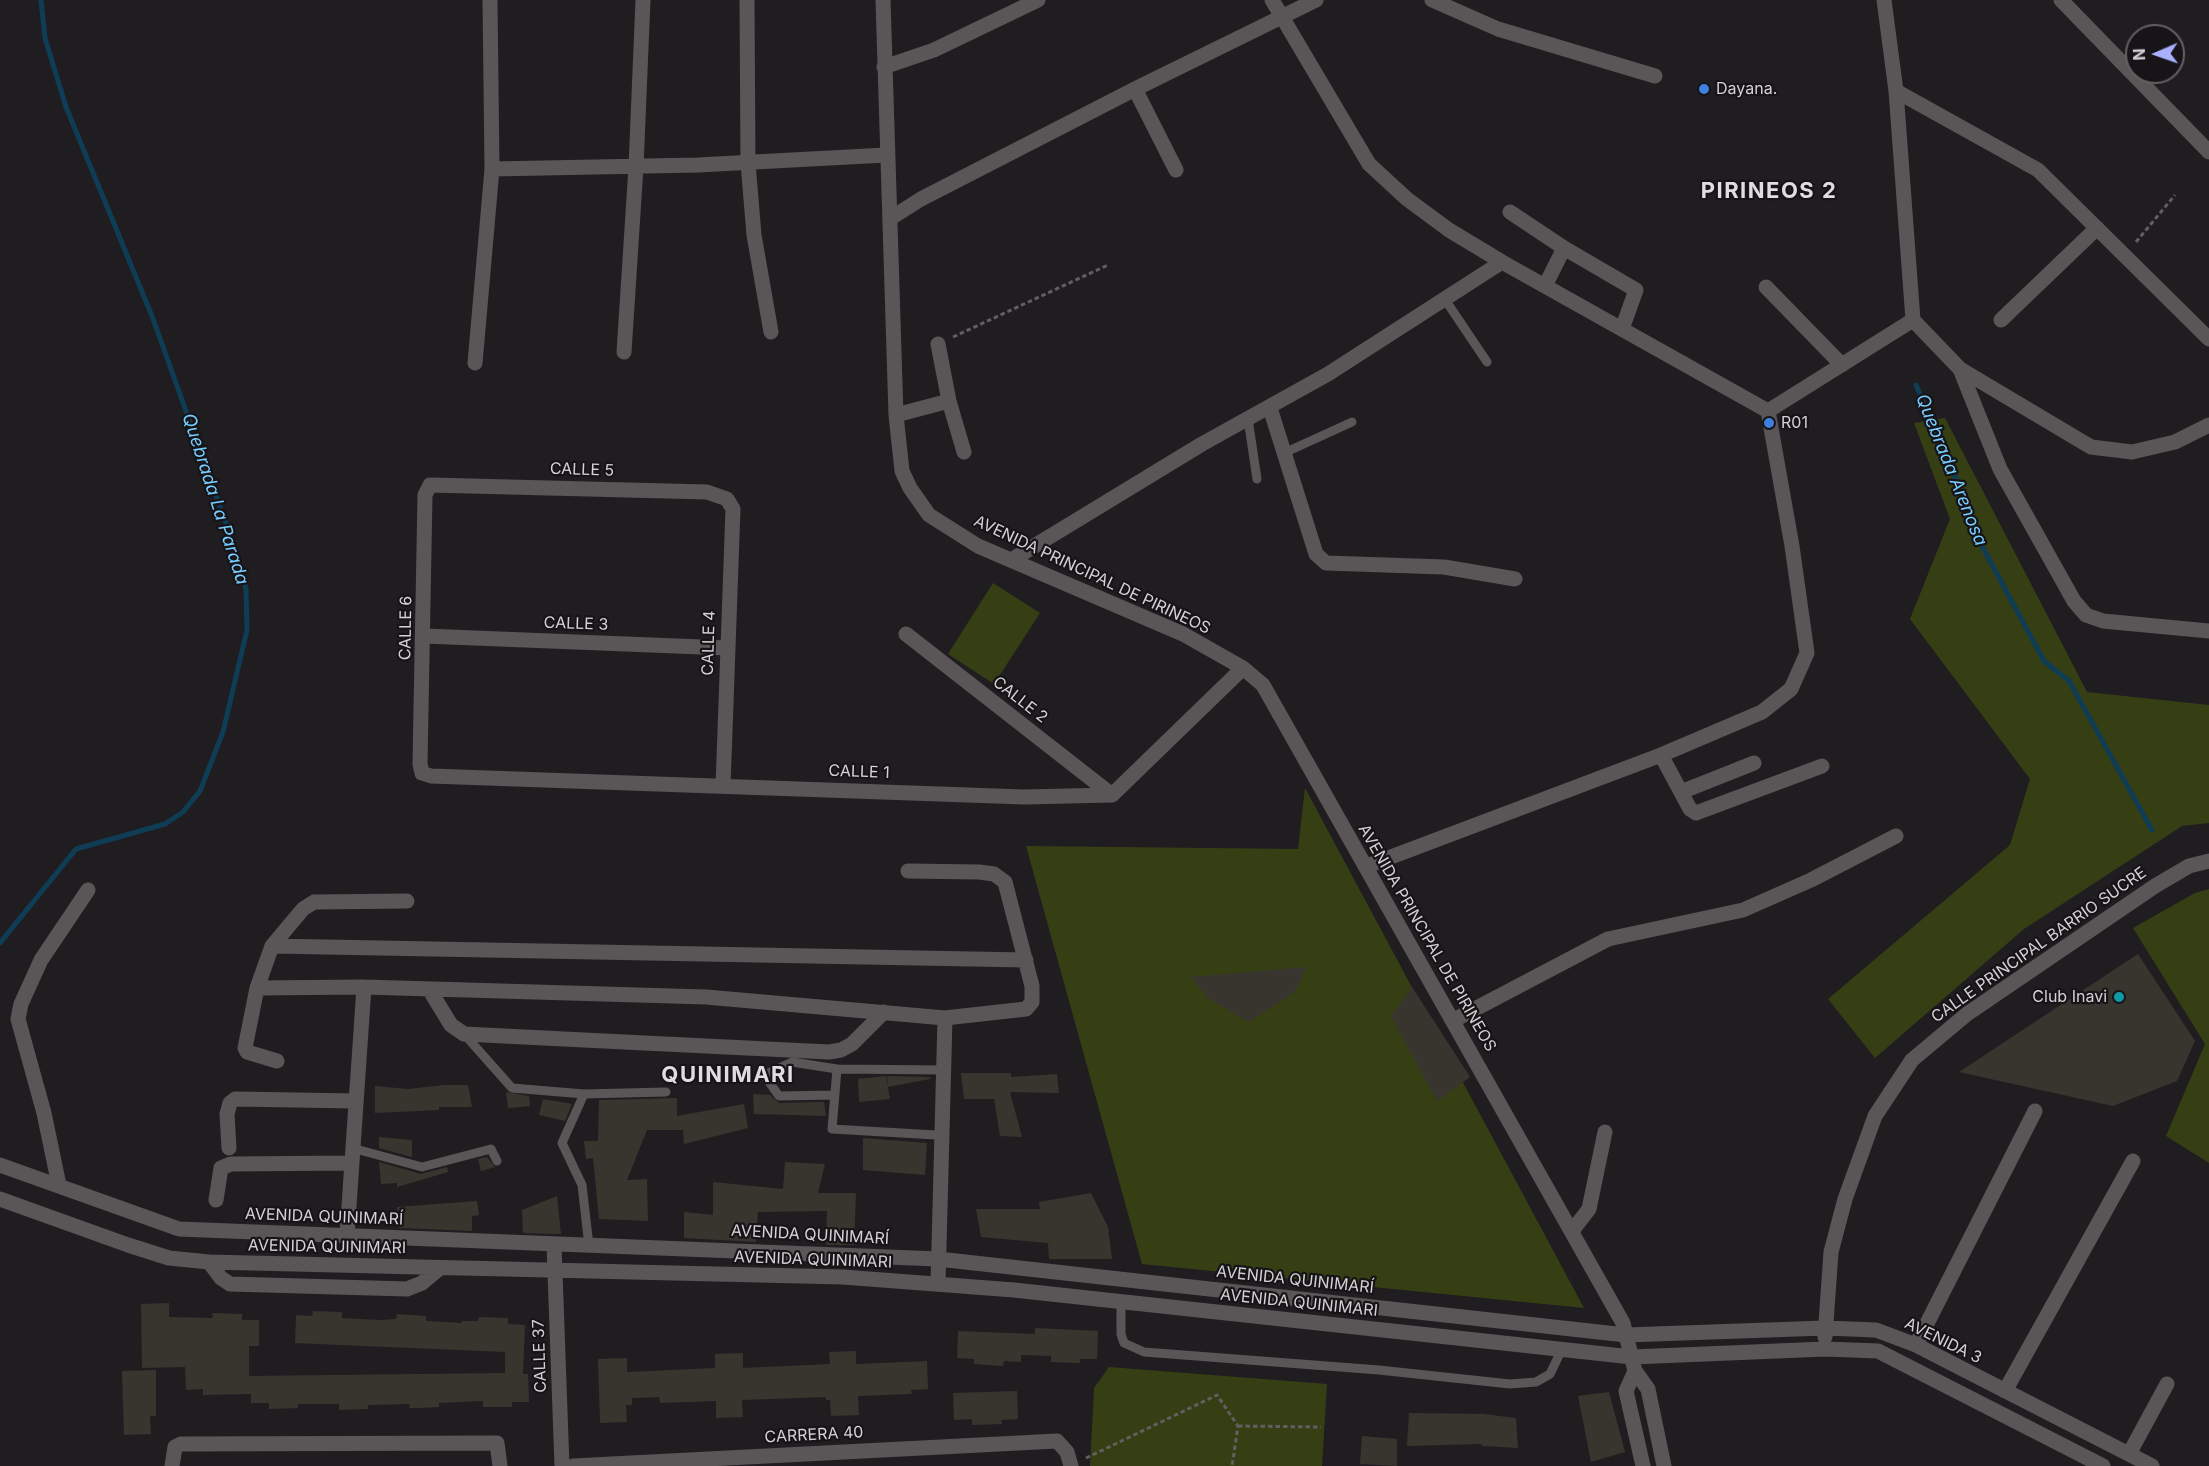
<!DOCTYPE html>
<meta charset="utf-8">
<style>
body{margin:0}
#map{position:relative;width:2209px;height:1466px;overflow:hidden;background:#201d21;font-family:Inter,sans-serif}
canvas{display:block}
.north{position:absolute;left:2125px;top:24px;width:60px;height:60px;box-sizing:border-box;background:#171418;border:2px solid #636063;border-radius:50%;rotate:268deg;font-size:16px;font-weight:700;line-height:24px;text-align:center;color:#d4d1d4}
.north::after{content:'';display:block;margin:auto;width:21px;height:27px;background:#a9b0fc;clip-path:polygon(50% 0,100% 100%,50% 72%,0 100%)}
</style>
<div id="map">
<canvas width="2209" height="1466"></canvas>
<div class="north">N</div>
</div>
<script>
const ctx = document.querySelector('canvas').getContext('2d');
ctx.lineJoin = 'round';
function paint(path, color) { ctx.fillStyle = color; ctx.fill(path, 'evenodd'); }
const toPath = rows => new Path2D(rows.map(r => 'M' + r).join(''));
function trace(path, color, width, dash) { ctx.strokeStyle = color; ctx.lineWidth = width; ctx.lineCap = dash ? 'butt' : 'round'; ctx.setLineDash(dash || []); ctx.stroke(path); }
function drawText(font, color, halo, rows, align = 'center') {
  ctx.font = font + ' Inter,sans-serif'; ctx.lineWidth = 4.5; ctx.setLineDash([]); ctx.textBaseline = 'middle'; ctx.strokeStyle = halo; ctx.fillStyle = color; for (const [text, x, y, turn = 0] of rows) {
    ctx.save(); ctx.translate(x, y); ctx.rotate((+turn || 0) * Math.PI / 180); ctx.textAlign = isNaN(turn) ? turn : align; if (halo) ctx.strokeText(text, 0, 0); ctx.fillText(text, 0, 0); ctx.restore();
  }
}
paint(toPath([
 [1945,418,2087,692,2209,705,2209,823,2182,826,2024,929,1875,1058,1828,999,2010,845,2030,779,1910,619,1950,519,1914,423],
 [993,583,1040,613,994,684,948,654],
 [1305,788,1584,1308,1142,1264,1026,846,1298,849],
 [2209,889,2209,1163,2166,1136,2205,1044,2133,928,2195,893],
 [1109,1367,1327,1384,1322,1466,1090,1466,1094,1388]
]), '#363f14');
trace(toPath([
 [1916,385,1965,500,1970,524,2044,661,2069,681,2152,830],
 [0,943,76,849,165,824,183,812,200,791,223,732,247,630,246,589,231,537,152,316,66,107,45,38,41,0]
]), '#0e3d55', 5);
paint(toPath([
 [2138,954,2195,1041,2177,1081,2113,1106,1959,1072],
 [1307,967,1295,992,1249,1022,1209,999,1191,977],
 [1412,987,1470,1077,1437,1101,1391,1016],
 [961,1073,1011,1073,1011,1077,1057,1074,1059,1093,1010,1092,1022,1137,1000,1136,994,1099,964,1099],
 [886,1076,890,1099,859,1102,858,1079],
 [887,1076,930,1077,930,1079,888,1087],
 [444,1085,468,1085,472,1107,439,1107,439,1110,375,1113,375,1086,408,1089],
 [506,1092,529,1096,530,1106,508,1108],
 [753,1094,770,1095,779,1103,824,1102,826,1116,754,1114],
 [677,1098,677,1116,744,1104,748,1128,684,1144,683,1130,647,1130,627,1180,647,1179,648,1221,599,1219,593,1158,586,1159,584,1141,598,1141,599,1100],
 [543,1099,572,1104,565,1121,539,1115],
 [379,1137,412,1140,412,1157,379,1148],
 [863,1138,927,1143,925,1175,863,1170],
 [487,1157,495,1167,481,1171,478,1159],
 [379,1162,421,1174,447,1167,448,1172,397,1187,397,1183,381,1184],
 [785,1162,825,1164,818,1193,856,1193,854,1245,826,1245,827,1211,758,1212,756,1242,684,1238,684,1212,713,1215,713,1182,783,1189],
 [1091,1193,1108,1227,1112,1259,1049,1259,1048,1243,981,1237,976,1209,1040,1209,1039,1202],
 [557,1196,561,1234,523,1233,522,1210],
 [477,1201,479,1215,472,1216,472,1231,399,1228,397,1207],
 [169,1303,169,1317,213,1318,212,1313,242,1314,242,1320,259,1320,259,1346,249,1346,249,1376,505,1373,505,1352,295,1343,296,1315,312,1316,313,1311,342,1312,342,1318,380,1320,396,1319,397,1314,426,1316,426,1321,462,1323,462,1321,478,1321,479,1317,508,1318,508,1324,525,1325,523,1374,528,1374,529,1402,512,1402,512,1407,483,1407,483,1401,439,1403,439,1407,419,1408,409,1408,410,1404,368,1405,368,1409,339,1410,339,1404,298,1404,298,1408,269,1409,269,1403,251,1403,251,1394,203,1395,203,1389,186,1390,185,1367,142,1368,141,1304],
 [1035,1328,1098,1331,1097,1359,1080,1359,1080,1363,1051,1362,1051,1356,1021,1355,1021,1362,1004,1361,1003,1366,974,1364,974,1359,957,1358,958,1331,1035,1334],
 [856,1351,856,1364,927,1361,928,1389,911,1390,912,1394,858,1396,859,1415,831,1416,830,1400,826,1400,826,1397,742,1400,743,1417,716,1418,716,1401,660,1403,659,1397,632,1398,632,1405,626,1405,627,1422,600,1423,598,1359,627,1358,627,1372,715,1368,715,1354,743,1353,743,1368,830,1364,829,1352],
 [156,1370,156,1416,150,1416,151,1434,124,1435,122,1371],
 [1017,1391,1018,1419,1001,1420,1002,1424,972,1425,972,1419,954,1420,953,1393],
 [1609,1392,1625,1452,1591,1462,1578,1396],
 [1409,1413,1483,1414,1516,1418,1518,1448,1482,1446,1482,1444,1407,1446],
 [1362,1436,1397,1439,1397,1466,1360,1464]
]), '#38352f');
trace(toPath([
 [2136,242,2175,195],
 [953,337,1108,265],
 [1238,1426,1321,1427],
 [1086,1458,1217,1395,1238,1426,1232,1466]
]), '#625f63', 3, [4.5, 3]);
trace(toPath([
 [1444,298,1487,362],
 [1248,419,1257,479],
 [1284,453,1352,422],
 [464,1034,512,1088,584,1094],
 [835,1095,779,1096,764,1075,792,1062,837,1069],
 [936,1135,832,1129,837,1069,943,1070],
 [352,1148,422,1167,491,1149,497,1161],
 [589,1246,582,1185,562,1143,584,1094,666,1092],
 [1121,1302,1121,1334,1124,1343,1144,1352,1379,1370,1510,1384,1536,1382,1550,1374,1562,1349]
]), '#5a5657', 9);
trace(toPath([
 [747,0,748,163,754,235,771,332],
 [883,0,896,415,902,471,910,488,929,515,978,546,1183,634,1243,668,1263,685,1623,1323,1635,1371,1648,1389,1664,1466],
 [1272,0,1369,164,1407,199,1449,230,1502,262,1768,411,1792,546,1807,653,1791,689,1762,712,1661,755,1367,866],
 [1432,0,1498,29,1655,76],
 [1884,0,1896,91,1913,320,1960,369,2091,447,2132,452,2175,442,2209,425],
 [2061,0,2209,152],
 [884,67,934,50,1038,0],
 [1135,89,1176,170],
 [1896,91,2038,170,2209,339],
 [492,169,698,165,886,155],
 [1510,212,1564,248,1636,290,1622,329],
 [891,218,921,199,1135,89,1316,0],
 [1545,286,1564,248],
 [1766,287,1842,365],
 [2001,320,2097,228],
 [938,344,949,401,964,452],
 [624,352,636,167,643,0],
 [475,363,492,169,490,0],
 [1960,369,2000,469,2074,601,2086,615,2103,621,2209,631],
 [1270,408,1316,554,1326,563,1444,567,1515,579],
 [1768,411,1913,320],
 [896,415,949,401],
 [1013,559,1202,444,1328,374,1502,262],
 [906,634,1112,795],
 [424,636,727,648],
 [1661,755,1690,809,1696,813,1822,766],
 [723,786,733,509,727,499,707,492,430,485,425,495,420,764,422,773,431,776,1024,797,1112,795,1243,668],
 [1681,792,1754,763],
 [272,946,1026,960],
 [257,988,364,987,706,997,945,1018,1026,1009,1032,1002,1032,986,1005,882,994,874,979,872,908,871],
 [429,989,451,1025,464,1034,604,1041,829,1052,841,1050,852,1044,884,1012],
 [1454,1020,1608,939,1743,910,1811,880,1896,836],
 [277,1061,247,1052,245,1048,257,988,272,946,303,909,314,902,407,901],
 [229,1148,227,1114,230,1103,235,1099,356,1101],
 [0,1165,179,1229,938,1259,1626,1335,1825,1328,1876,1330,1916,1345,2152,1466],
 [59,1185,44,1113,18,1019,21,1004,41,960,88,890],
 [0,1199,128,1245,169,1258,209,1262,843,1277,1014,1290,1632,1357,1825,1349,1878,1351,2103,1466],
 [216,1200,221,1168,231,1164,351,1163],
 [1572,1231,1589,1209,1605,1132],
 [347,1235,364,987],
 [554,1245,562,1466],
 [209,1262,221,1278,230,1284,407,1289,422,1283,440,1268],
 [938,1284,945,1018],
 [1825,1337,1831,1252,1845,1199,1875,1116,1912,1060,1967,1014,2155,886,2189,866,2209,861],
 [1916,1345,2035,1111],
 [1635,1371,1626,1391,1643,1466],
 [2005,1391,2133,1161],
 [2129,1454,2167,1384],
 [172,1466,175,1447,181,1444,497,1443,500,1466],
 [573,1466,1057,1441,1067,1452,1071,1466]
]), '#5a5657', 15);
for (const [x, y, r, color] of [
 [1704,89,6,"#3f7fe0"],
 [1769,423,6,"#3f7fe0"],
 [2119,997,6,"#0f9aa8"]
]) { const dot = new Path2D(); dot.arc(x, y, r, 0, 2 * Math.PI); ctx.fillStyle = color; ctx.fill(dot); trace(dot, '#171418', 2); }
drawText('16px', '#d4d1d4', '#171418', [
 ["Dayana.",1716,89],
 ["R01",1781,423],
 ["Club Inavi",2107,997,"right"]
], 'left');
drawText('16px', '#d4d1d4', '#171418', [
 ["CALLE 5",582,470,2],
 ["AVENIDA PRINCIPAL DE PIRINEOS",1092,575,25],
 ["CALLE 3",576,624,2],
 ["CALLE 6",406,628,-89],
 ["CALLE 4",709,643,-88],
 ["CALLE 2",1020,700,38],
 ["CALLE 1",859,772,2],
 ["AVENIDA PRINCIPAL DE PIRINEOS",1427,938,60],
 ["CALLE PRINCIPAL BARRIO SUCRE",2039,945,-35],
 ["AVENIDA QUINIMARÍ",324,1217,2],
 ["AVENIDA QUINIMARÍ",810,1235,3],
 ["AVENIDA QUINIMARI",327,1247,1],
 ["AVENIDA QUINIMARI",813,1260,2],
 ["AVENIDA QUINIMARÍ",1295,1280,6],
 ["AVENIDA QUINIMARI",1299,1303,6],
 ["AVENIDA 3",1943,1341,26],
 ["CALLE 37",540,1356,-92],
 ["CARRERA 40",814,1435,-3]
]);
drawText('italic 18px', '#77cdff', '#171418', [
 ["Quebrada Arenosa",1951,470,68],
 ["Quebrada La Parada",215,499,72]
]);
ctx.letterSpacing = '1.5px';
drawText('bold 22px', '#e1dce3', '#171418', [
 ["PIRINEOS 2",1769,191],
 ["QUINIMARI",728,1075]
]);
ctx.letterSpacing = '0px';
</script>
